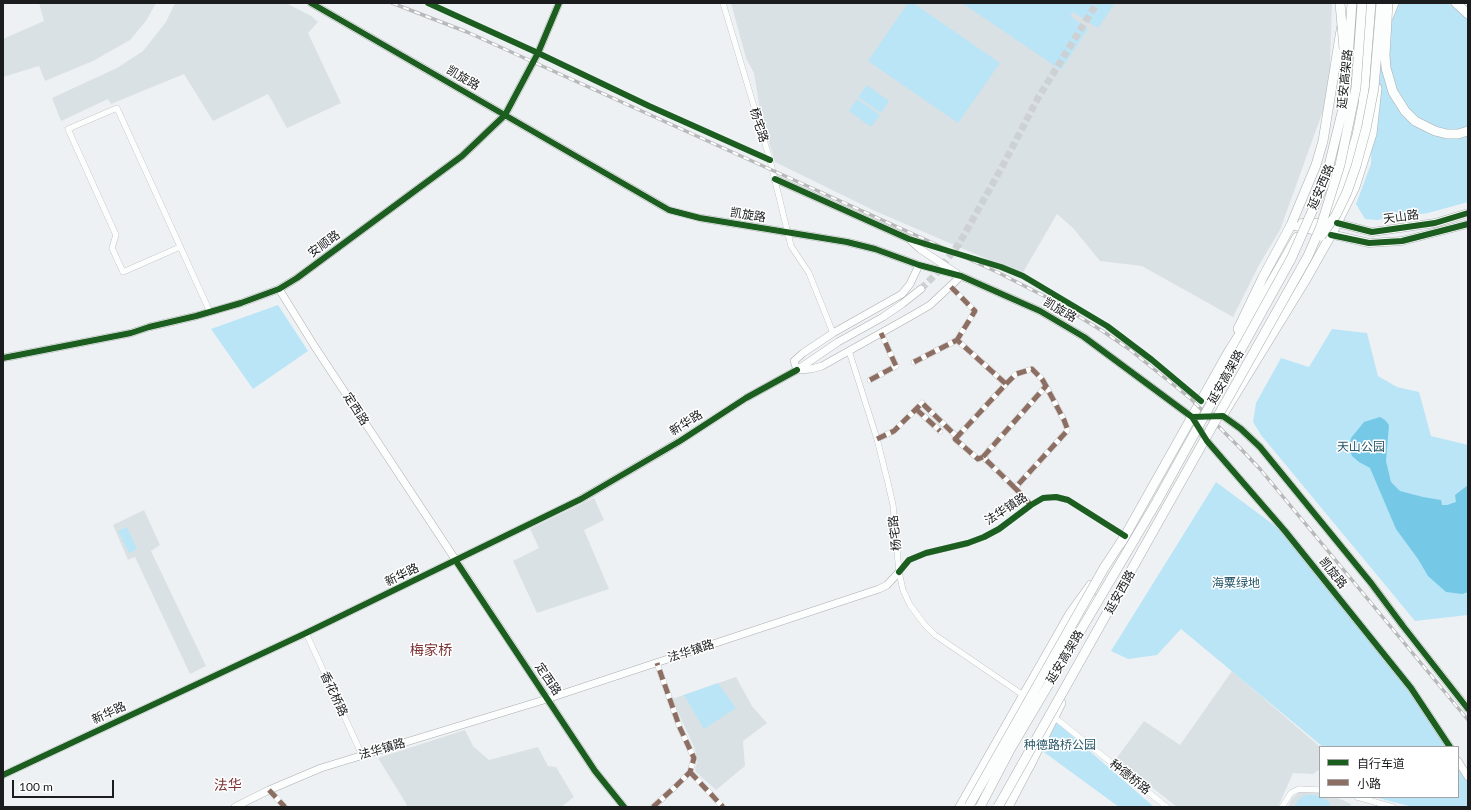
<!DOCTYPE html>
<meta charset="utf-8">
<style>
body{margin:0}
#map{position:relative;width:1471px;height:810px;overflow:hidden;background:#eef1f3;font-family:Lato,"Noto Sans SC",sans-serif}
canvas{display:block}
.frame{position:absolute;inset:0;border:4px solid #1a1c1d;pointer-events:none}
.legend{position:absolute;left:1319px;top:746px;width:140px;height:52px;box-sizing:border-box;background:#fff;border:1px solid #a3a4a5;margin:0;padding:5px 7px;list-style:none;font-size:12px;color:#1a1c1d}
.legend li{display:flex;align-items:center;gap:8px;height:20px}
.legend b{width:20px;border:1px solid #a3a4a5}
.scale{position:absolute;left:12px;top:780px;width:102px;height:18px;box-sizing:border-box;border:2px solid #1a1c1d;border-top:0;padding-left:5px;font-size:12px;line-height:14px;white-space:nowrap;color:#1a1c1d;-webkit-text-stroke:3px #fff;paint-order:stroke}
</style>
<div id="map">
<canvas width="1471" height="810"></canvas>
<div class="frame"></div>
<ul class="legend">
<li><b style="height:5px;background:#1b5e20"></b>自行车道</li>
<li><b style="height:5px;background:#8d6e63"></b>小路</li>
</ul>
<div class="scale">100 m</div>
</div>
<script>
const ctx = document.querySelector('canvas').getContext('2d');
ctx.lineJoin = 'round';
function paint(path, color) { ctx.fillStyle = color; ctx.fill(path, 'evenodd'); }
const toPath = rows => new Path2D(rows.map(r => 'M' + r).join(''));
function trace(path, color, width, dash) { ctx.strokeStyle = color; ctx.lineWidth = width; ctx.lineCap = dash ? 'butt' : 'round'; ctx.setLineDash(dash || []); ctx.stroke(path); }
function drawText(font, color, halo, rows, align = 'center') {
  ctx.font = font + ' Lato,"Noto Sans SC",sans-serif'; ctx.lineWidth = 3; ctx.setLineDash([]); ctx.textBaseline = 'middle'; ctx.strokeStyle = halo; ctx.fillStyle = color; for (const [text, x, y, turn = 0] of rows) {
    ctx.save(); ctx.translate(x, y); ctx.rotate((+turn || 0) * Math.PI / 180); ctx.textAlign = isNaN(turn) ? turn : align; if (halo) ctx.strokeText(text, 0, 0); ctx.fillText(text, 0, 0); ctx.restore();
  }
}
paint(toPath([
 [39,3,156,3,146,21,130,40,93,61,45,81,39,66,3,77,3,39,44,21],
 [175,3,286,3,311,16,318,22,308,33,341,103,287,128,268,94,213,121,184,74,111,104,108,99,61,121,52,98,117,68,143,51,166,22],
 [731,3,1332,3,1329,94,1280,230,1259,265,1233,317,1142,266,1100,261,1073,228,1057,214,1022,274,875,211,775,162,761,116,754,73,746,58],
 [594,498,604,520,584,530,609,589,537,613,513,561,539,548,530,529],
 [144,510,160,545,151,551,206,666,190,674,135,557,128,560,113,525],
 [1232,671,1319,746,1320,769,1313,774,1293,773,1278,807,1177,807,1116,759,1144,721,1180,745],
 [736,677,752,706,767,723,743,741,745,766,716,790,695,771,697,761,695,749,672,699],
 [465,730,473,746,489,760,538,747,548,766,556,767,574,797,561,807,405,807,407,805,378,758],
 [1300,792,1320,793,1320,797,1336,797,1351,804,1350,807,1288,807,1292,798]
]), '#d9e1e5');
paint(toPath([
 [908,3,913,3,1000,63,958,123,868,61],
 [962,3,1076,4,1115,3,1098,28,1073,12,1070,16,1088,29,1061,70],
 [1391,3,1450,3,1468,20,1468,202,1428,213,1377,220,1365,219,1356,204,1371,164,1372,75],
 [867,85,889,101,881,113,858,97],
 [857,99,880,115,871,127,849,111],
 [278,305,308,351,253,389,211,329],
 [1332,329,1367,333,1378,376,1397,387,1419,392,1431,436,1468,445,1468,615,1415,621,1261,435,1253,422,1256,403,1281,358,1309,367],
 [1216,482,1282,531,1410,689,1446,747,1323,747,1181,629,1157,655,1128,659,1111,651],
 [127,527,137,549,129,553,118,531],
 [718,683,736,708,704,729,684,695],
 [1055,721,1154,807,1119,807,1041,750],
 [1458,767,1468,783,1468,807,1413,807,1374,797,1458,797],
 [1306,795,1314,795,1322,797,1328,801,1331,807,1294,807,1299,799]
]), '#bae5f7');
paint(toPath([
 [1380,417,1385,420,1389,425,1386,461,1391,482,1400,491,1423,497,1441,500,1442,505,1447,505,1456,502,1455,495,1468,485,1468,592,1462,594,1446,592,1428,576,1418,559,1396,529,1370,468,1359,462,1352,456,1349,449,1351,438,1364,422]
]), '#76c9e6');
trace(toPath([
 [921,289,935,275,959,244,1002,167,1038,98,1097,3]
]), '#ced1d3', 7, [7, 3.5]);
const minor = toPath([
 [723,3,770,160,791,246,809,273,833,333],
 [180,247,123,272,112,248,116,235,68,129,117,108,210,312],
 [951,287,975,311,957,340],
 [849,351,877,439,888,483,893,505,899,572,903,590,910,605,925,625,935,635,1026,697],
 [870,380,896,366,881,333],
 [1006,384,1016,374,1032,369,1042,379,1046,386,1064,420,1067,428,1067,431,1015,488,983,457,1046,386],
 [916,409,940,431],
 [957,437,955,439,978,459,983,457],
 [877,439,894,431,922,403,957,437,1006,384,957,340,914,362],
 [1015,488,1031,505],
 [899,572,909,560,926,553,968,543,984,537,999,529,1031,505,1043,498,1056,497,1068,500,1125,536],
 [306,633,362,755],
 [1054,717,1167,807],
 [690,772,723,807],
 [269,790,285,807],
 [1357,797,1393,807],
 [653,807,675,787,690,772,694,758,680,728,657,663],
 [1282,807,1291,793,1299,789,1320,790]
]);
const tertiary = toPath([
 [311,3,669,210,700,218,847,242,875,249,919,265,961,276,1040,311,1084,337,1192,417,1207,441,1285,531,1411,688,1450,747],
 [775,179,909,239,920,249,956,273],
 [279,289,315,347,595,771,624,807],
 [3,358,131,333,149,327,196,316,241,303,279,289,297,278,462,156,505,115,538,53,559,3],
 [797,370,794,361,803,353,833,333,902,294,910,284,919,265],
 [798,370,811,369,822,366,913,315,930,305,961,276],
 [1192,417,1223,416,1241,429,1260,447,1371,583,1403,626,1468,709],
 [1458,761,1468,777],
 [3,775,306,633,581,499,680,441,746,398,797,370,838,342,883,317,902,304,921,289],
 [235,807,269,790,321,768,547,699,879,589,887,585,899,572]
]);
const secondary = toPath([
 [1302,223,1337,223,1372,232,1435,223,1468,213],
 [1291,225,1369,243,1402,241,1468,224]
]);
const primary = toPath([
 [1388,18,1394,3],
 [1353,42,1357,3],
 [1329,211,1343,179,1357,135,1363,104,1371,3],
 [1238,329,1263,277,1291,225,1316,165,1323,141,1340,36,1346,3],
 [1224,413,1305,281,1331,235,1355,187,1372,134,1377,88],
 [1121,543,1229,351,1257,307,1297,237],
 [1065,649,1092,598],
 [1029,767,1061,703],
 [960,807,1070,614,1091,585]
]);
const trunk = toPath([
 [1456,3,1468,14],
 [1104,568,1125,536],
 [1008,807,1032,761]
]);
trace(minor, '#abaeaf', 6);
trace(tertiary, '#abaeaf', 8);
trace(secondary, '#abaeaf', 9);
trace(primary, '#abaeaf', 10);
trace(trunk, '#abaeaf', 10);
trace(minor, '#fcfdfd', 5.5);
trace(tertiary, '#fcfdfd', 7);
trace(secondary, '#fcfdfd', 8);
trace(primary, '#fcfdfd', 9);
trace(trunk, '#fcfdfd', 9);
const rail = toPath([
 [392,3,467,32,997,272,1052,300,1104,332,1129,349,1191,399,1240,448,1260,469,1468,720]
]);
trace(rail, '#b8b9ba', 3.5);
trace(rail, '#fff', 2, [6]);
const trunkBridge = toPath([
 [1340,3,1344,49],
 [1388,3,1385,55,1386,68,1393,92,1405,111,1415,121,1435,131,1447,134,1458,134,1468,131],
 [1321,236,1336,215,1347,192,1356,166,1366,129,1374,88,1381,3],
 [969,806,1104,568],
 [980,807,1011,748,1156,503,1291,259,1325,182,1345,100,1352,3],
 [998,807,1308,256,1321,226,1340,165,1356,88,1362,3]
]);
trace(trunkBridge, '#abaeaf', 10, []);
trace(trunkBridge, '#fcfdfd', 9);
trace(toPath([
 [951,287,975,311,957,340],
 [870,380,896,366,881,333],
 [1006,384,1016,374,1032,369,1042,379,1046,386,1064,420,1067,428,1067,431,1015,488,983,457,1046,386],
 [916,409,940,431],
 [957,437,955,439,978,459,983,457],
 [877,439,894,431,922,403,957,437,1006,384,957,340,914,362],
 [1015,488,1031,505],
 [690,772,723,807],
 [269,790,285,807],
 [653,807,675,787,690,772,694,758,680,728,657,663]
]), '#8d6e63', 5, [10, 5]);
trace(toPath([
 [311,3,669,210,700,218,847,242,875,249,919,265,961,276,1040,311,1084,337,1192,417,1207,441,1285,531,1411,688,1450,747],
 [428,3,538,53,649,106,770,160],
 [775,179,909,239,1001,267,1023,276,1107,326,1152,360,1201,401],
 [1337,223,1372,232,1435,223,1468,213],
 [1331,235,1369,243,1402,241,1468,224],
 [3,358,131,333,149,327,196,316,241,303,279,289,297,278,462,156,505,115,538,53,559,3],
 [1192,417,1223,416,1241,429,1260,447,1371,583,1403,626,1468,709],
 [456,561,595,771,624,807],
 [899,572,909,560,926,553,968,543,984,537,999,529,1031,505,1043,498,1056,497,1068,500,1125,536],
 [3,775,306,633,581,499,680,441,746,398,797,370]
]), '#1b5e20', 6);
drawText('12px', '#1a1c1d', '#fff', [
 ["凯旋路",463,78,30],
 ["延安高架路",1345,79,-84],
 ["杨宅路",759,125,73],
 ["延安西路",1321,187,-67],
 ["凯旋路",748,215,9],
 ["天山路",1401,217,-8],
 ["安顺路",324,244,-36],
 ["凯旋路",1060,310,30],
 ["延安高架路",1226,377,-61],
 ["定西路",356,409,57],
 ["新华路",686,423,-32],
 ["法华镇路",1006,509,-33],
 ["杨宅路",895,533,-96],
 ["凯旋路",1333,573,51],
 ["新华路",402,575,-26],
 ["延安西路",1120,592,-61],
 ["法华镇路",691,651,-18],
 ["延安高架路",1065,657,-59],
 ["定西路",548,679,56],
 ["香花桥路",334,694,65],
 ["新华路",109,713,-25],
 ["法华镇路",382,749,-16],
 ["种德桥路",1130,777,38]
]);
drawText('12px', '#275768', '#fff', [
 ["天山公园",1361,447],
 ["海粟绿地",1236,583],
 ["种德路桥公园",1060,745]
]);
drawText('14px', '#7c3436', '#fff', [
 ["梅家桥",431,650],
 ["法华",228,785]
]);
</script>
